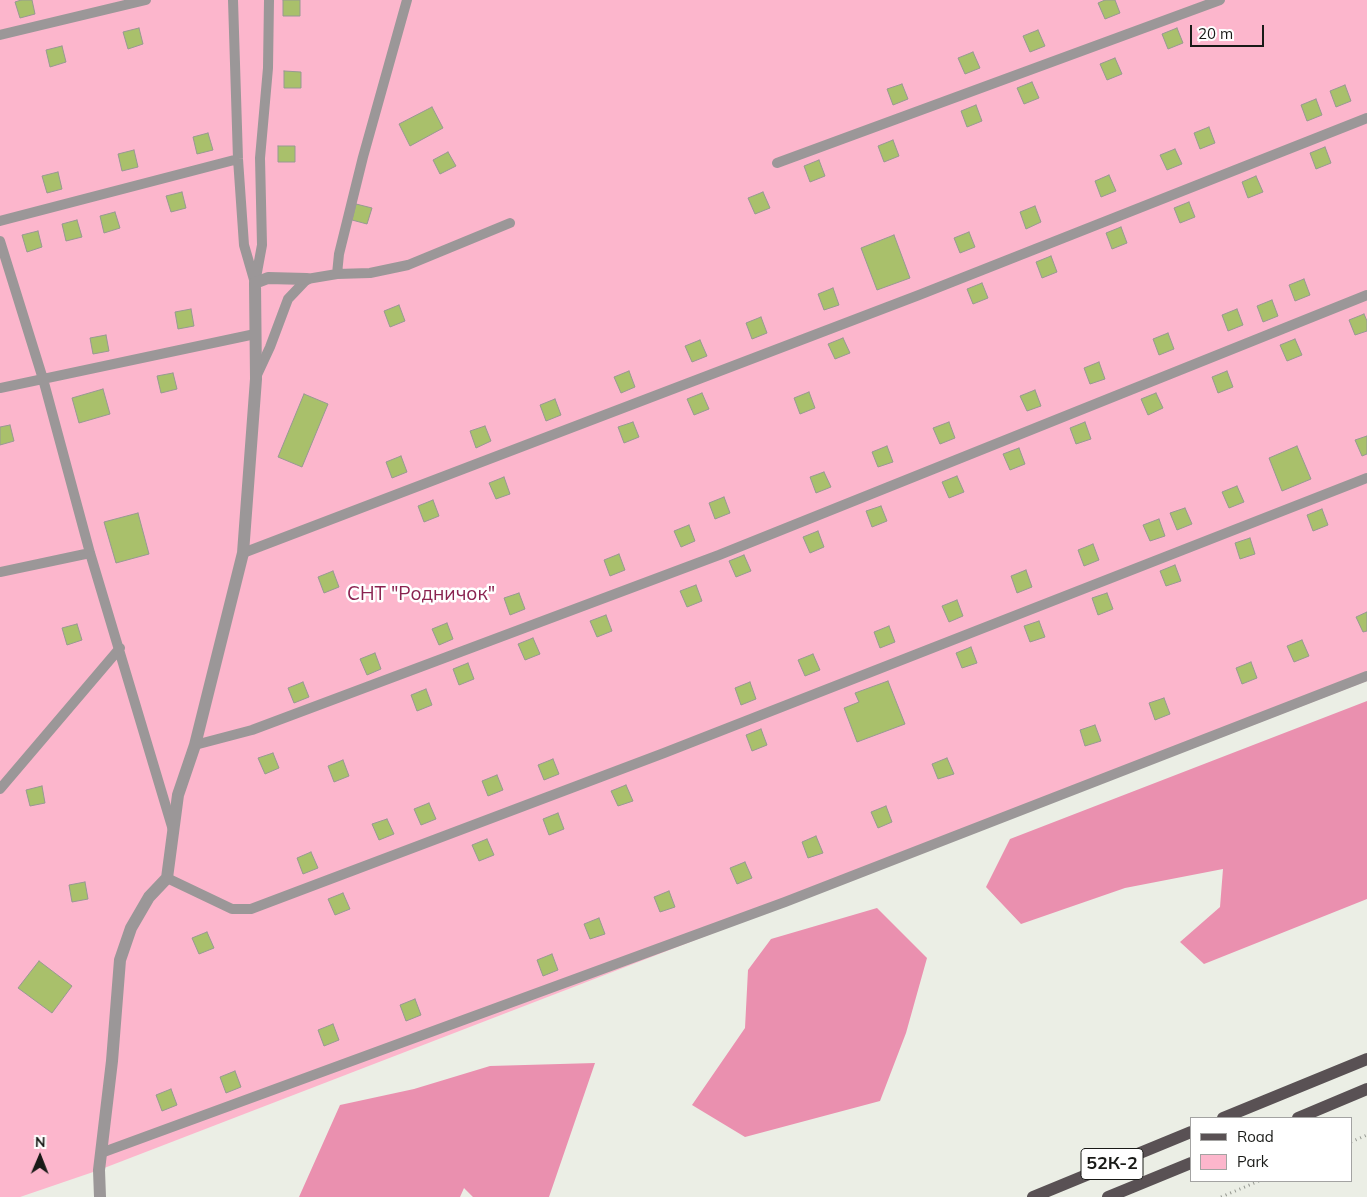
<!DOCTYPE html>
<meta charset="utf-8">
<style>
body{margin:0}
#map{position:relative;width:1367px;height:1197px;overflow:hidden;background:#ebeee5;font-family:Mulish,sans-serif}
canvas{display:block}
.legend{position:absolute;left:1190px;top:1117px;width:162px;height:65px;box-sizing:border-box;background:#fff;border:1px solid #a3a3a2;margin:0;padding:6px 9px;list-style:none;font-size:15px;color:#191a17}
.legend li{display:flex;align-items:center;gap:10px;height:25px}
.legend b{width:25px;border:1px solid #a3a3a2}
.north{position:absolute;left:15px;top:1132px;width:50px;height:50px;-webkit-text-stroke:4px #fff;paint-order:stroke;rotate:1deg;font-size:14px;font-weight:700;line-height:20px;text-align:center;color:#191a17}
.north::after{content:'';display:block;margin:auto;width:18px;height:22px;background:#191a17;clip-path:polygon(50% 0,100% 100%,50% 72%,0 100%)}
.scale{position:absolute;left:1190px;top:25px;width:74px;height:22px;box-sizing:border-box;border:2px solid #191a17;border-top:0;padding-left:6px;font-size:15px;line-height:18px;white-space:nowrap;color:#191a17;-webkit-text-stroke:4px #fff;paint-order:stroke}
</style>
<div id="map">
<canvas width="1367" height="1197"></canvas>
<ul class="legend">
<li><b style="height:6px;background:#595154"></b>Road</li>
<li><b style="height:14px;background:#fcb6cc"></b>Park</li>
</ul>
<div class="north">N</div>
<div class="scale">20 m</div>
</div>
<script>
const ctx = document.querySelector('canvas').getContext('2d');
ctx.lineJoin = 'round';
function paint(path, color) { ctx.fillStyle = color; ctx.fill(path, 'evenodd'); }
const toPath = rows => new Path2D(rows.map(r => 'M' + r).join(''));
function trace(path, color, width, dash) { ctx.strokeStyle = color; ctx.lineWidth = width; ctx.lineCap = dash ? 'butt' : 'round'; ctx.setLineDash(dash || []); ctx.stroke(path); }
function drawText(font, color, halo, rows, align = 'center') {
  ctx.font = font + ' Mulish,sans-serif'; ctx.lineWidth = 5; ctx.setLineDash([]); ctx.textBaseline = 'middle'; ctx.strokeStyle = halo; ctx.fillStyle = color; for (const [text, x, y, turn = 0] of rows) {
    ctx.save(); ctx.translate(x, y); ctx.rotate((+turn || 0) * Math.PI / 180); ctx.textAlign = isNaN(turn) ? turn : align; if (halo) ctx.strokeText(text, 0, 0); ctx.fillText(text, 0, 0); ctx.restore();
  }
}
paint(toPath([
 [0,0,1367,0,1367,681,99,1170,20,1197,0,1197]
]), '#fcb6cc');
paint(toPath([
 [1367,701,1367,899,1204,964,1180,942,1220,907,1223,869,1125,888,1021,924,986,887,1010,839],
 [877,908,927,958,906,1033,880,1101,745,1137,692,1105,745,1028,748,970,771,939],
 [595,1063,549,1197,473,1197,464,1188,460,1197,299,1197,340,1105,414,1089,490,1066]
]), '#ea90af');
const building = toPath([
 [21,0,32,0,35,14,20,18,15,2,21,0],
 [283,0,300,0,300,16,283,16,283,0],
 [1105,0,1115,0,1120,13,1105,19,1098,3,1105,0],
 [139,28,143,44,128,49,123,32,139,28],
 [1177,28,1183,43,1168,49,1162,34,1177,28],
 [1038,30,1045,46,1030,52,1023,36,1038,30],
 [62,46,66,62,50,67,46,50,62,46],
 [973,52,980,68,965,74,958,58,973,52],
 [1115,58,1122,74,1107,80,1100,64,1115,58],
 [284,71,301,72,301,88,284,88,284,71],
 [1032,82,1039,98,1024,104,1017,88,1032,82],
 [902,84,908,99,893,105,887,89,902,84],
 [1345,85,1351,101,1336,107,1330,91,1345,85],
 [1316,99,1322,115,1307,121,1301,105,1316,99],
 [976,105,982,121,967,127,961,111,976,105],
 [432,107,443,128,410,146,399,124,432,107],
 [1209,127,1215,143,1200,149,1194,133,1209,127],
 [208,133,213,150,197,154,193,137,208,133],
 [893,140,899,156,884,162,878,146,893,140],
 [278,146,295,146,295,162,278,162,278,146],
 [1325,147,1331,163,1316,169,1310,153,1325,147],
 [1175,149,1182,164,1167,170,1160,155,1175,149],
 [134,150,138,167,122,171,118,154,134,150],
 [448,152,456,166,440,174,433,160,448,152],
 [819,160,825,176,810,182,804,166,819,160],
 [58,172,62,189,47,193,42,176,58,172],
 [1109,175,1116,191,1101,197,1095,181,1109,175],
 [1256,176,1263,192,1248,198,1242,182,1256,176],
 [182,192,186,208,171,212,166,196,182,192],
 [763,192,770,208,755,214,748,198,763,192],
 [1189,202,1195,217,1180,223,1174,208,1189,202],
 [356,204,372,208,367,224,352,220,356,204],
 [1035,206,1041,222,1026,229,1020,212,1035,206],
 [115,212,120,228,104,233,100,216,115,212],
 [77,220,82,237,66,241,62,224,77,220],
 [1121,227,1127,243,1112,249,1106,233,1121,227],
 [38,231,42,247,27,252,22,235,38,231],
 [969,232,975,247,960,253,954,238,969,232],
 [894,235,910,278,877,290,861,248,894,235],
 [1051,256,1057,272,1042,278,1036,262,1051,256],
 [1304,279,1310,295,1295,301,1289,285,1304,279],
 [982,283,988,298,973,304,967,289,982,283],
 [833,288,839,305,824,310,818,294,833,288],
 [1272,300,1278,316,1263,322,1257,306,1272,300],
 [399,305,405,321,390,327,384,311,399,305],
 [191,309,194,326,178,329,175,312,191,309],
 [1237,309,1243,325,1228,331,1222,315,1237,309],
 [1364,314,1367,321,1367,331,1355,335,1349,320,1364,314],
 [761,317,767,333,752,339,746,323,761,317],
 [1168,333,1174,349,1159,355,1153,339,1168,333],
 [106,335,109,351,93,354,90,338,106,335],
 [843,338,850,353,835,359,828,344,843,338],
 [1295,339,1302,355,1287,361,1280,345,1295,339],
 [700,340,707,356,692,362,685,346,700,340],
 [1099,362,1105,379,1090,384,1084,368,1099,362],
 [629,371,635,387,621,393,614,377,629,371],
 [1227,371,1233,387,1218,393,1212,377,1227,371],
 [173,373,177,389,161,393,157,376,173,373],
 [103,389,110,414,79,423,72,398,103,389],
 [1035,390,1041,406,1027,411,1020,396,1035,390],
 [809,392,815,408,800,414,794,398,809,392],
 [702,393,709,409,694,415,687,399,702,393],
 [1156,393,1163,408,1148,415,1141,399,1156,393],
 [304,394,328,404,302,467,278,457,304,394],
 [555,399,561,415,546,421,540,405,555,399],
 [633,422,639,437,624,443,618,427,633,422],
 [949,422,955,438,940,444,933,428,949,422],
 [1085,422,1091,439,1076,444,1070,428,1085,422],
 [10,425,14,441,0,445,0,427,10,425],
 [485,426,491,441,476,448,470,431,485,426],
 [1367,436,1367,454,1362,456,1355,440,1367,436],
 [887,446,893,462,878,467,872,452,887,446],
 [1297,446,1311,479,1282,491,1269,458,1297,446],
 [1019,448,1025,464,1010,470,1003,454,1019,448],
 [401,456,407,472,392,478,386,462,401,456],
 [824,472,831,487,816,493,810,477,824,472],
 [957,476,964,492,949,498,942,482,957,476],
 [504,477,510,494,496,499,489,483,504,477],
 [1237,486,1244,502,1229,508,1222,492,1237,486],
 [724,497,730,513,715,519,709,503,724,497],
 [433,500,439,516,424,522,418,506,433,500],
 [881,506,887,521,872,527,866,511,881,506],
 [1185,508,1192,524,1177,530,1170,513,1185,508],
 [1322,509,1328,525,1313,531,1307,515,1322,509],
 [138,513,149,554,116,563,104,522,138,513],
 [1159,519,1165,536,1150,541,1143,525,1159,519],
 [689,525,695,541,681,547,674,531,689,525],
 [818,531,824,547,810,553,803,537,818,531],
 [1250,538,1255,554,1240,559,1235,543,1250,538],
 [1093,544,1099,560,1084,566,1078,550,1093,544],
 [619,554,625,570,610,576,604,560,619,554],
 [744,555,751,571,736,577,729,561,744,555],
 [1175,565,1181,581,1166,586,1160,571,1175,565],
 [1026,570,1032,587,1017,593,1011,576,1026,570],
 [333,571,339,587,324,593,318,577,333,571],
 [696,585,702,601,687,607,680,591,696,585],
 [519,593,525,609,510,615,504,598,519,593],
 [1107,593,1113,609,1098,615,1092,598,1107,593],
 [957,600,963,616,949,622,942,606,957,600],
 [1367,612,1367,631,1363,632,1356,617,1367,612],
 [606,615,612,631,597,637,590,621,606,615],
 [1039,621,1045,637,1030,642,1024,626,1039,621],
 [447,623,453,639,439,645,432,629,447,623],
 [77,624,82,640,67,645,62,628,77,624],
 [889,626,895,642,880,648,874,632,889,626],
 [533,638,540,654,525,660,518,644,533,638],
 [1302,640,1309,656,1294,662,1287,646,1302,640],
 [971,647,977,663,962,668,956,653,971,647],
 [375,653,381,669,367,675,360,659,375,653],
 [813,654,820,670,805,676,798,660,813,654],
 [1251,662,1257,678,1242,684,1236,668,1251,662],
 [468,663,474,679,459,685,453,669,468,663],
 [888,681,905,724,857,742,844,708,859,702,855,693,888,681],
 [303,682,309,697,294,703,288,688,303,682],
 [750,682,756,699,741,705,735,688,750,682],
 [426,689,432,705,417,711,411,695,426,689],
 [1164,698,1170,714,1155,720,1149,703,1164,698],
 [1095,725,1101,741,1085,746,1080,730,1095,725],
 [761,729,767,745,752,751,746,735,761,729],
 [273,753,279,768,265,774,258,758,273,753],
 [947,758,954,774,938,779,932,764,947,758],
 [553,759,559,774,544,780,538,765,553,759],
 [343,760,349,776,334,782,328,766,343,760],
 [497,775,503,790,488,796,482,781,497,775],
 [626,785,633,801,618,806,611,791,626,785],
 [42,786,45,803,30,806,26,790,42,786],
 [429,803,436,819,421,825,414,809,429,803],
 [886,806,892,822,878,828,871,812,886,806],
 [558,813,564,829,549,835,543,819,558,813],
 [387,819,394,834,379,840,372,824,387,819],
 [816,836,823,853,808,858,802,842,816,836],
 [487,839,494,855,479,861,472,845,487,839],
 [311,852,318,868,303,874,297,858,311,852],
 [745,862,752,878,737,884,730,868,745,862],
 [85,882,88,899,72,902,69,885,85,882],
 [669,891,675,907,660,912,654,897,669,891],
 [343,893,350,909,335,915,328,899,343,893],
 [599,918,605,934,590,939,584,924,599,918],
 [207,932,214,948,199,954,192,938,207,932],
 [552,954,558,970,543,976,537,960,552,954],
 [39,961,72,986,52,1013,18,988,39,961],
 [415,999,421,1015,406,1021,400,1005,415,999],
 [333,1024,339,1040,324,1046,318,1030,333,1024],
 [235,1071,241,1087,226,1093,220,1077,235,1071],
 [171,1089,177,1105,162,1111,156,1095,171,1089]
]);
paint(building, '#a9c06b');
trace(building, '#979a92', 1);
trace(toPath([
 [1351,1142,1367,1135],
 [1221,1197,1259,1181]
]), '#93968f', 3, [1, 4]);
trace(toPath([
 [233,0,238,159,244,245,255,283,262,245,260,158,268,68,269,0],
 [0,35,146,0],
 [777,163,1220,0],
 [0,221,238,159],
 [0,241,43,379,90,553,173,830],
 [337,274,339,254,363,157,407,0],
 [257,375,270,347,288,299,307,279,337,274,370,273,408,265,510,223],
 [0,388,255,334],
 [243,553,919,295,1367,118],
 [0,572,90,553],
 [195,745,252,730,719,555,1367,295],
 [0,789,120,648],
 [167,878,232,909,251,909,664,753,1367,478],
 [101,1153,785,902,1367,676]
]), '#9b9798', 10);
trace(toPath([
 [100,1197,99,1170,112,1061,120,960,131,928,149,897,167,878,178,795,195,745,243,553,256,379,255,283,268,278,307,279]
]), '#9b9798', 12);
trace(toPath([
 [1223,1118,1367,1059],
 [1298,1118,1367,1089],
 [1033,1197,1191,1132],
 [1108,1197,1191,1163]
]), '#595154', 12);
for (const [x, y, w] of [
 [1112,1164,62]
]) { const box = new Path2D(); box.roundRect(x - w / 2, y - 15.5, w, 31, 4); ctx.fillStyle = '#fff'; ctx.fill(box); trace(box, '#191a17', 1); }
drawText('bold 18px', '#191a17', null, [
 ["52К-2",1112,1164]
]);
drawText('19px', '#8a2350', '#fff', [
 ["СНТ \"Родничок\"",421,594]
]);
</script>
